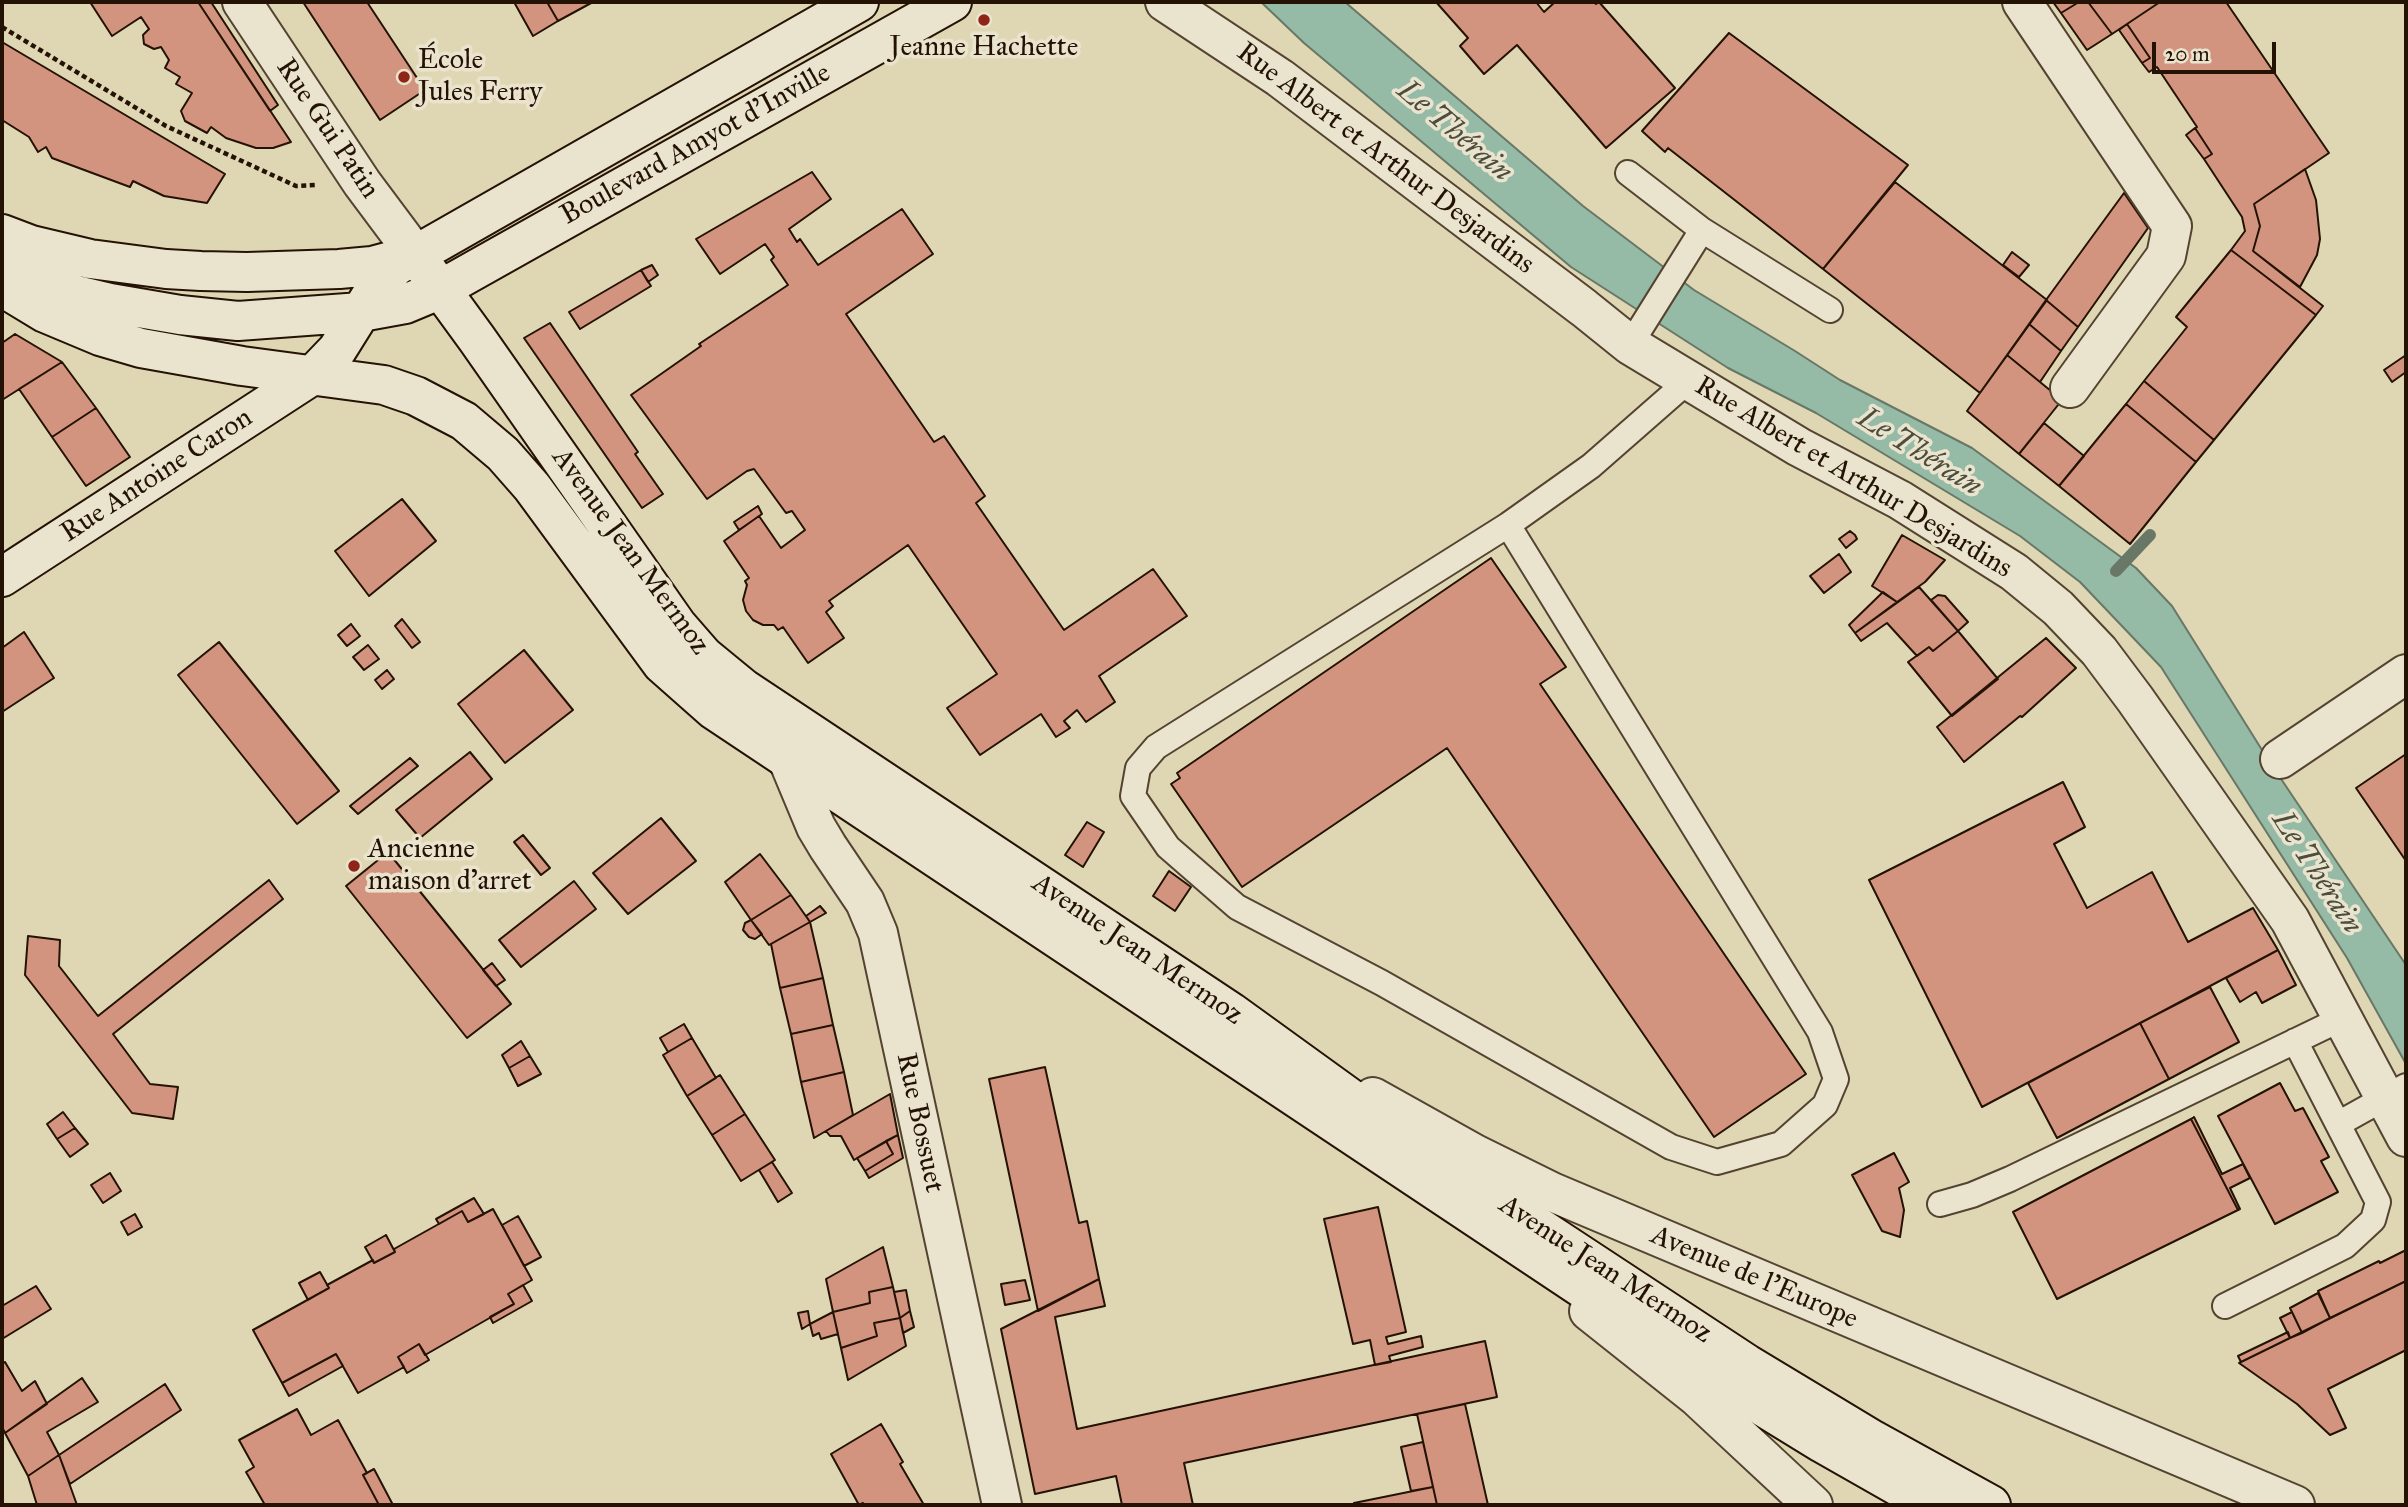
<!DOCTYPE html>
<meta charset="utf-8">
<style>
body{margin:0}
#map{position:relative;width:2408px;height:1507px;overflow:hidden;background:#dfd6b3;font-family:"IM FELL Great Primer",serif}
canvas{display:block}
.frame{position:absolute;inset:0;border:4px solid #241205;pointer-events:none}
.scale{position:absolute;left:2152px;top:42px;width:124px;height:32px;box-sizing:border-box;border:4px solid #241205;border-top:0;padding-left:9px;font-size:21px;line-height:24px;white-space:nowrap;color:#241205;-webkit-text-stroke:5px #eae4ce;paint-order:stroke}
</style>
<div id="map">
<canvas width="2408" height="1507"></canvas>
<div class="frame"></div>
<div class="scale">20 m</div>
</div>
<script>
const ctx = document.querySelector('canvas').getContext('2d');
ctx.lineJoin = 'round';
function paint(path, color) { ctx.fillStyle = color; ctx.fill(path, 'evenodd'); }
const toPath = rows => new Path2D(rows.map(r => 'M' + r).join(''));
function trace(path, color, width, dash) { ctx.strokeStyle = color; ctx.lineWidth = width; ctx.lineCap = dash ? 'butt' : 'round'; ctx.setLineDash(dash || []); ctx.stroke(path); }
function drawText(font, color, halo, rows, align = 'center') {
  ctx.font = font + ' "IM FELL Great Primer",serif'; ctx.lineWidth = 7; ctx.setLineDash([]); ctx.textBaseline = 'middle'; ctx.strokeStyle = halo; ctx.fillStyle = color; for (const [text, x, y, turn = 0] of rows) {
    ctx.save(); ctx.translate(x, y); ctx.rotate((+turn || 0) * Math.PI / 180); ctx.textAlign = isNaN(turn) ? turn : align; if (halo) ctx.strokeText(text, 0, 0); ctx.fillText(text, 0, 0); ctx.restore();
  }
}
const water = toPath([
 [1261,2,1345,2,1583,206,1694,290,1795,351,1840,380,1972,448,2136,568,2172,606,2267,758,2406,965,2406,1064,2347,958,2161,667,2080,582,2020,536,1816,413,1728,368,1571,267,1304,43,1261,2]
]);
paint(water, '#95baa6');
trace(water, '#687766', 2);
trace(toPath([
 [2116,571,2150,535]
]), '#687766', 12);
const building = toPath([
 [90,2,198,2,291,142,273,148,256,148,226,138,211,127,207,133,185,121,181,111,192,93,176,84,180,77,165,68,169,60,161,47,154,49,144,44,143,35,149,29,141,17,112,36,90,2],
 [198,2,211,2,278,105,270,111,198,2],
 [303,2,367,2,425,90,380,120,303,2],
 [514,2,547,2,558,21,533,36,514,2],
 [547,2,593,2,558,21,547,2],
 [1436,2,1536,2,1544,12,1555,2,1594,2,1596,4,1599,2,1675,88,1606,148,1517,45,1484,74,1460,46,1468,38,1436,2],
 [2053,2,2079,2,2061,13,2053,2],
 [2079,2,2088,2,2112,34,2087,50,2061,13,2079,2],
 [2088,2,2160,2,2112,34,2088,2],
 [2160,2,2226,2,2329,153,2254,204,2260,226,2253,251,2323,306,2316,315,2231,250,2245,231,2242,217,2204,159,2212,154,2195,128,2197,127,2157,67,2149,72,2142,63,2150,58,2127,24,2160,2],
 [2127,24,2150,58,2142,63,2119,30,2127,24],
 [1729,33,1908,165,1823,269,1668,148,1665,152,1642,131,1729,33],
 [2,42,225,174,207,203,164,196,133,181,130,187,52,158,46,147,38,152,29,137,2,120,2,42],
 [2195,128,2212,154,2204,159,2186,135,2195,128],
 [2305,169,2316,200,2320,239,2317,255,2300,287,2253,251,2260,226,2254,204,2305,169],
 [812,172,831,199,789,229,797,242,800,239,818,265,902,209,933,254,846,314,934,442,944,436,985,496,976,503,1064,630,1153,569,1187,616,1099,676,1115,702,1086,722,1077,710,1064,721,1070,728,1056,737,1041,714,980,755,947,708,997,674,908,545,829,601,833,606,826,612,844,638,808,663,783,627,778,630,774,625,763,625,753,620,746,611,743,600,747,585,745,581,749,578,724,541,759,516,781,548,805,530,792,511,786,513,754,469,747,471,707,499,631,395,701,346,699,344,788,285,771,260,774,257,765,244,720,274,696,239,812,172],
 [1895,182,2047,300,1980,393,1823,269,1895,182],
 [2124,193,2148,228,2078,327,2046,300,2124,193],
 [2231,250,2316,315,2214,440,2144,381,2187,327,2176,317,2231,250],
 [2012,252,2029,265,2019,277,2003,265,2012,252],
 [652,265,658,275,648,282,641,270,652,265],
 [641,270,651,286,580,329,569,312,641,270],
 [2046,300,2078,327,2061,351,2029,324,2046,300],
 [550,323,638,452,635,454,663,494,642,508,524,338,550,323],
 [2029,324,2061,351,2040,382,2007,355,2029,324],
 [15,334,62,362,2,400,2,343,15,334],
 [2007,355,2062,400,2019,454,1967,411,2007,355],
 [2406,355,2406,372,2392,382,2384,370,2406,355],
 [62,362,96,408,52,437,19,389,62,362],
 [2144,381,2214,440,2196,462,2126,404,2144,381],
 [2126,404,2196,462,2130,544,2059,486,2126,404],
 [96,408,130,457,86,486,52,437,96,408],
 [2044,423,2084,456,2059,486,2019,454,2044,423],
 [402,499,436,541,369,596,335,551,402,499],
 [758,506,762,514,739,530,734,522,758,506],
 [1850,531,1855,535,1857,539,1846,548,1839,539,1850,531],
 [1902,535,1945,560,1925,582,1897,602,1872,586,1902,535],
 [1839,554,1851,572,1824,593,1810,576,1839,554],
 [1491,558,1566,667,1540,684,1806,1074,1714,1137,1447,748,1242,887,1171,784,1180,778,1177,773,1491,558],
 [1919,587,1958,631,1933,651,1929,647,1917,656,1887,623,1861,641,1855,633,1919,587],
 [1883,592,1897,602,1855,633,1849,625,1883,592],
 [1938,595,1945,596,1968,622,1958,631,1931,600,1938,595],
 [402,619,420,642,412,648,395,626,402,619],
 [351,624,360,636,347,646,338,635,351,624],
 [1958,631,1998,679,1952,716,1908,662,1929,647,1933,651,1958,631],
 [24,632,54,678,2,712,2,648,24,632],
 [2046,638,2076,668,2022,717,2020,716,1964,762,1937,727,2046,638],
 [219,642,339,791,297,824,178,675,219,642],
 [368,645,379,659,364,670,353,657,368,645],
 [524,650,573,710,505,763,458,704,524,650],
 [387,670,394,679,382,689,375,680,387,670],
 [470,752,492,779,420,838,396,810,470,752],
 [2406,754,2406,861,2356,788,2406,754],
 [410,758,418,766,358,814,350,806,410,758],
 [2063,782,2085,827,2054,844,2087,908,2152,872,2188,942,2253,908,2278,950,1982,1107,1869,880,2063,782],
 [661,818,696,861,628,914,593,873,661,818],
 [1087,822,1104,832,1083,867,1065,855,1087,822],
 [523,835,550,868,541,875,514,842,523,835],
 [388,852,511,1004,467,1038,346,886,388,852],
 [760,854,791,895,751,920,725,882,760,854],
 [1169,871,1191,887,1175,911,1153,896,1169,871],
 [269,880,283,899,113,1034,150,1084,178,1087,173,1119,132,1113,25,975,28,936,60,940,59,966,98,1016,269,880],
 [574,881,596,909,521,967,499,940,574,881],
 [791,895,810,922,769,945,751,920,791,895],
 [820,906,826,913,810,922,806,916,820,906],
 [751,920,762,934,755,939,749,937,743,930,745,923,751,920],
 [810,922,823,978,780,988,771,944,810,922],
 [2278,950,2296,985,2262,1003,2256,992,2240,1002,2226,978,2278,950],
 [492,963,505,980,496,986,483,970,492,963],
 [823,978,833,1025,791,1034,780,988,823,978],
 [2210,987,2239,1042,2169,1079,2140,1023,2210,987],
 [2140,1023,2169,1079,2057,1138,2028,1083,2140,1023],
 [684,1024,692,1038,668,1052,660,1038,684,1024],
 [833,1025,844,1072,801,1082,791,1034,833,1025],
 [692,1038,716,1078,687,1096,663,1055,692,1038],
 [521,1041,530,1056,509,1068,502,1055,521,1041],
 [530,1056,541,1074,518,1086,509,1068,530,1056],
 [1045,1067,1079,1223,1087,1221,1099,1279,1038,1311,989,1079,1045,1067],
 [844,1072,853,1115,814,1138,801,1082,844,1072],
 [720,1075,745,1114,712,1135,687,1096,720,1075],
 [2280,1083,2295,1111,2303,1108,2329,1157,2321,1161,2338,1192,2275,1224,2218,1116,2280,1083],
 [890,1094,898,1135,854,1160,841,1136,830,1136,826,1131,890,1094],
 [63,1112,75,1128,57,1139,47,1124,63,1112],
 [745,1114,775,1160,741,1181,712,1135,745,1114],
 [2194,1117,2222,1174,2243,1164,2250,1178,2230,1188,2240,1209,2238,1210,2191,1119,2194,1117],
 [2191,1119,2238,1210,2057,1299,2013,1212,2191,1119],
 [75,1128,88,1144,70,1157,57,1139,75,1128],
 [898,1135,903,1158,869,1178,865,1171,893,1154,886,1141,898,1135],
 [886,1141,893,1154,865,1171,857,1158,886,1141],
 [1894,1153,1909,1182,1899,1188,1904,1210,1900,1237,1882,1231,1852,1175,1894,1153],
 [772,1162,792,1193,778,1202,759,1170,772,1162],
 [110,1173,121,1191,103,1203,91,1185,110,1173],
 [474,1198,484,1214,468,1222,462,1211,439,1224,436,1219,474,1198],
 [1378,1207,1406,1332,1386,1337,1388,1344,1421,1336,1423,1347,1389,1356,1391,1362,1375,1365,1370,1340,1353,1344,1324,1219,1378,1207],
 [493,1209,532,1280,508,1294,514,1304,425,1355,419,1344,398,1357,404,1367,358,1393,336,1354,282,1383,253,1330,329,1288,327,1285,373,1260,374,1263,395,1252,394,1249,462,1211,468,1222,493,1209],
 [135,1214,142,1227,128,1235,121,1222,135,1214],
 [518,1216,541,1257,524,1266,502,1225,518,1216],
 [386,1235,395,1252,374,1263,365,1247,386,1235],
 [883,1247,893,1287,869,1292,870,1303,833,1312,826,1279,883,1247],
 [2406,1250,2406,1281,2330,1318,2318,1291,2379,1261,2380,1263,2406,1250],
 [320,1272,329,1288,308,1300,299,1283,320,1272],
 [1099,1279,1105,1306,1055,1317,1077,1429,1485,1341,1497,1397,1184,1463,1193,1505,1122,1505,1116,1476,1035,1494,1001,1329,1099,1279],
 [1025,1280,1030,1300,1005,1305,1001,1284,1025,1280],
 [2406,1281,2406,1350,2328,1389,2346,1428,2330,1435,2297,1404,2239,1363,2406,1281],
 [523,1285,532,1301,493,1323,490,1317,514,1304,508,1294,523,1285],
 [36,1286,51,1309,2,1339,2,1306,36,1286],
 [893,1287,900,1318,874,1323,877,1336,841,1348,833,1312,870,1303,869,1292,893,1287],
 [906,1290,910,1311,900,1318,894,1292,906,1290],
 [2318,1293,2330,1318,2302,1333,2290,1308,2318,1293],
 [808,1311,810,1324,802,1329,798,1313,808,1311],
 [910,1311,914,1327,903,1333,900,1318,910,1311],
 [833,1312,838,1334,821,1339,819,1333,813,1336,810,1324,833,1312],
 [2292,1312,2302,1333,2290,1338,2280,1318,2292,1312],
 [900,1318,906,1346,848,1380,841,1348,877,1336,874,1323,900,1318],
 [2288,1332,2290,1338,2241,1362,2238,1356,2288,1332],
 [419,1344,429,1360,407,1373,398,1357,419,1344],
 [336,1354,343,1366,289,1396,282,1383,336,1354],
 [5,1362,22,1391,35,1381,47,1404,5,1433,2,1427,2,1364,5,1362],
 [82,1378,98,1402,47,1432,59,1455,28,1476,5,1433,82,1378],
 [165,1384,181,1410,70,1484,59,1455,165,1384],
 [1465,1404,1488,1505,1437,1505,1417,1414,1465,1404],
 [297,1409,311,1435,338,1420,367,1473,363,1475,379,1505,265,1505,246,1472,254,1467,239,1440,297,1409],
 [881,1424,903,1462,900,1464,924,1505,864,1505,863,1503,859,1505,831,1454,881,1424],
 [1423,1442,1433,1487,1411,1491,1401,1447,1423,1442],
 [59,1455,77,1505,37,1505,28,1476,59,1455],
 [374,1469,393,1505,379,1505,363,1475,374,1469],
 [1433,1487,1437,1505,1355,1505,1354,1503,1433,1487]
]);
paint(building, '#d3947f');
trace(building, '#241205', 2);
const lane = toPath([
 [1628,173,1702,230],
 [1630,345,1702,230,1830,310],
 [1508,525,1820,1032,1836,1079,1825,1105,1781,1144,1717,1162,1671,1147,1382,983,1237,907,1168,847,1133,796,1138,768,1156,747,1508,525,1591,466,1688,381],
 [2338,1124,2406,1086],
 [1940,1204,1972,1195,2010,1179,2343,1018],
 [2225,1306,2345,1246,2373,1220,2378,1202,2295,1041]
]);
const street = toPath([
 [242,2,362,183,415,254],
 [1165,2,1280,78,1584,308,1630,345,1799,447,1900,500,2014,572,2058,608,2099,651,2135,699,2290,920,2406,1137],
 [2022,2,2172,226,2166,256,2070,388],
 [2280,759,2406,674],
 [788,760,816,827,828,847,865,902,878,933,1002,1505],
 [1373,1097,1475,1154,1552,1192,2295,1505],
 [1589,1311,1696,1396,1813,1505]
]);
const secondary = toPath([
 [2,234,31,245,90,259,166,269,201,271,247,272,339,269,372,266,409,256],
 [415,254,477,339,677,625,704,656,743,688,1231,1012,1426,1153,1747,1364,1873,1440,1991,1505],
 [7,271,76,295,110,303,180,315,238,321,361,312,405,304,441,289,952,2],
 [2,287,45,313,100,336,141,348,242,366,384,385,416,396,464,421,503,454,532,487,662,664,714,710,1726,1384,1822,1443,1931,1505],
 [2,577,313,375,337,350,377,286,396,266,859,2]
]);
trace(lane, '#534330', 28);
trace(street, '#534330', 42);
trace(secondary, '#241205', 42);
trace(toPath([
 [2,27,166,126,296,186,317,185]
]), '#241205', 4.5, [5, 3.5]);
trace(lane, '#eae4ce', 24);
trace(street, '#eae4ce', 38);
trace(secondary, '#eae4ce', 38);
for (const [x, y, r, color] of [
 [984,20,7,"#8f2418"],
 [404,77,7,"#8f2418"],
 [354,866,7,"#8f2418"]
]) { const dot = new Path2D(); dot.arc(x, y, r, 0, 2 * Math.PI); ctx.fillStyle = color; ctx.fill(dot); trace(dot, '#eae4ce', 2.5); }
drawText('28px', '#241205', '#eae4ce', [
 ["Jeanne Hachette",984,48,"center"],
 ["École",418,61],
 ["Jules Ferry",418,93],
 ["Ancienne",368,850],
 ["maison d'arret",368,882]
], 'left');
drawText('28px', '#241205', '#eae4ce', [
 ["Rue Gui Patin",327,129,56],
 ["Boulevard Amyot d'Inville",696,145,-29],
 ["Rue Albert et Arthur Desjardins",1385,159,37],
 ["Rue Antoine Caron",157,476,-33],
 ["Rue Albert et Arthur Desjardins",1853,478,31],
 ["Avenue Jean Mermoz",630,552,54],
 ["Avenue Jean Mermoz",1137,950,34],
 ["Rue Bossuet",919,1123,78],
 ["Avenue Jean Mermoz",1605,1270,33],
 ["Avenue de l'Europe",1754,1278,23]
]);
drawText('italic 30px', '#4c4d3d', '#eae4ce', [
 ["Le Thérain",1454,132,40],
 ["Le Thérain",1919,453,32],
 ["Le Thérain",2316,873,57]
]);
</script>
